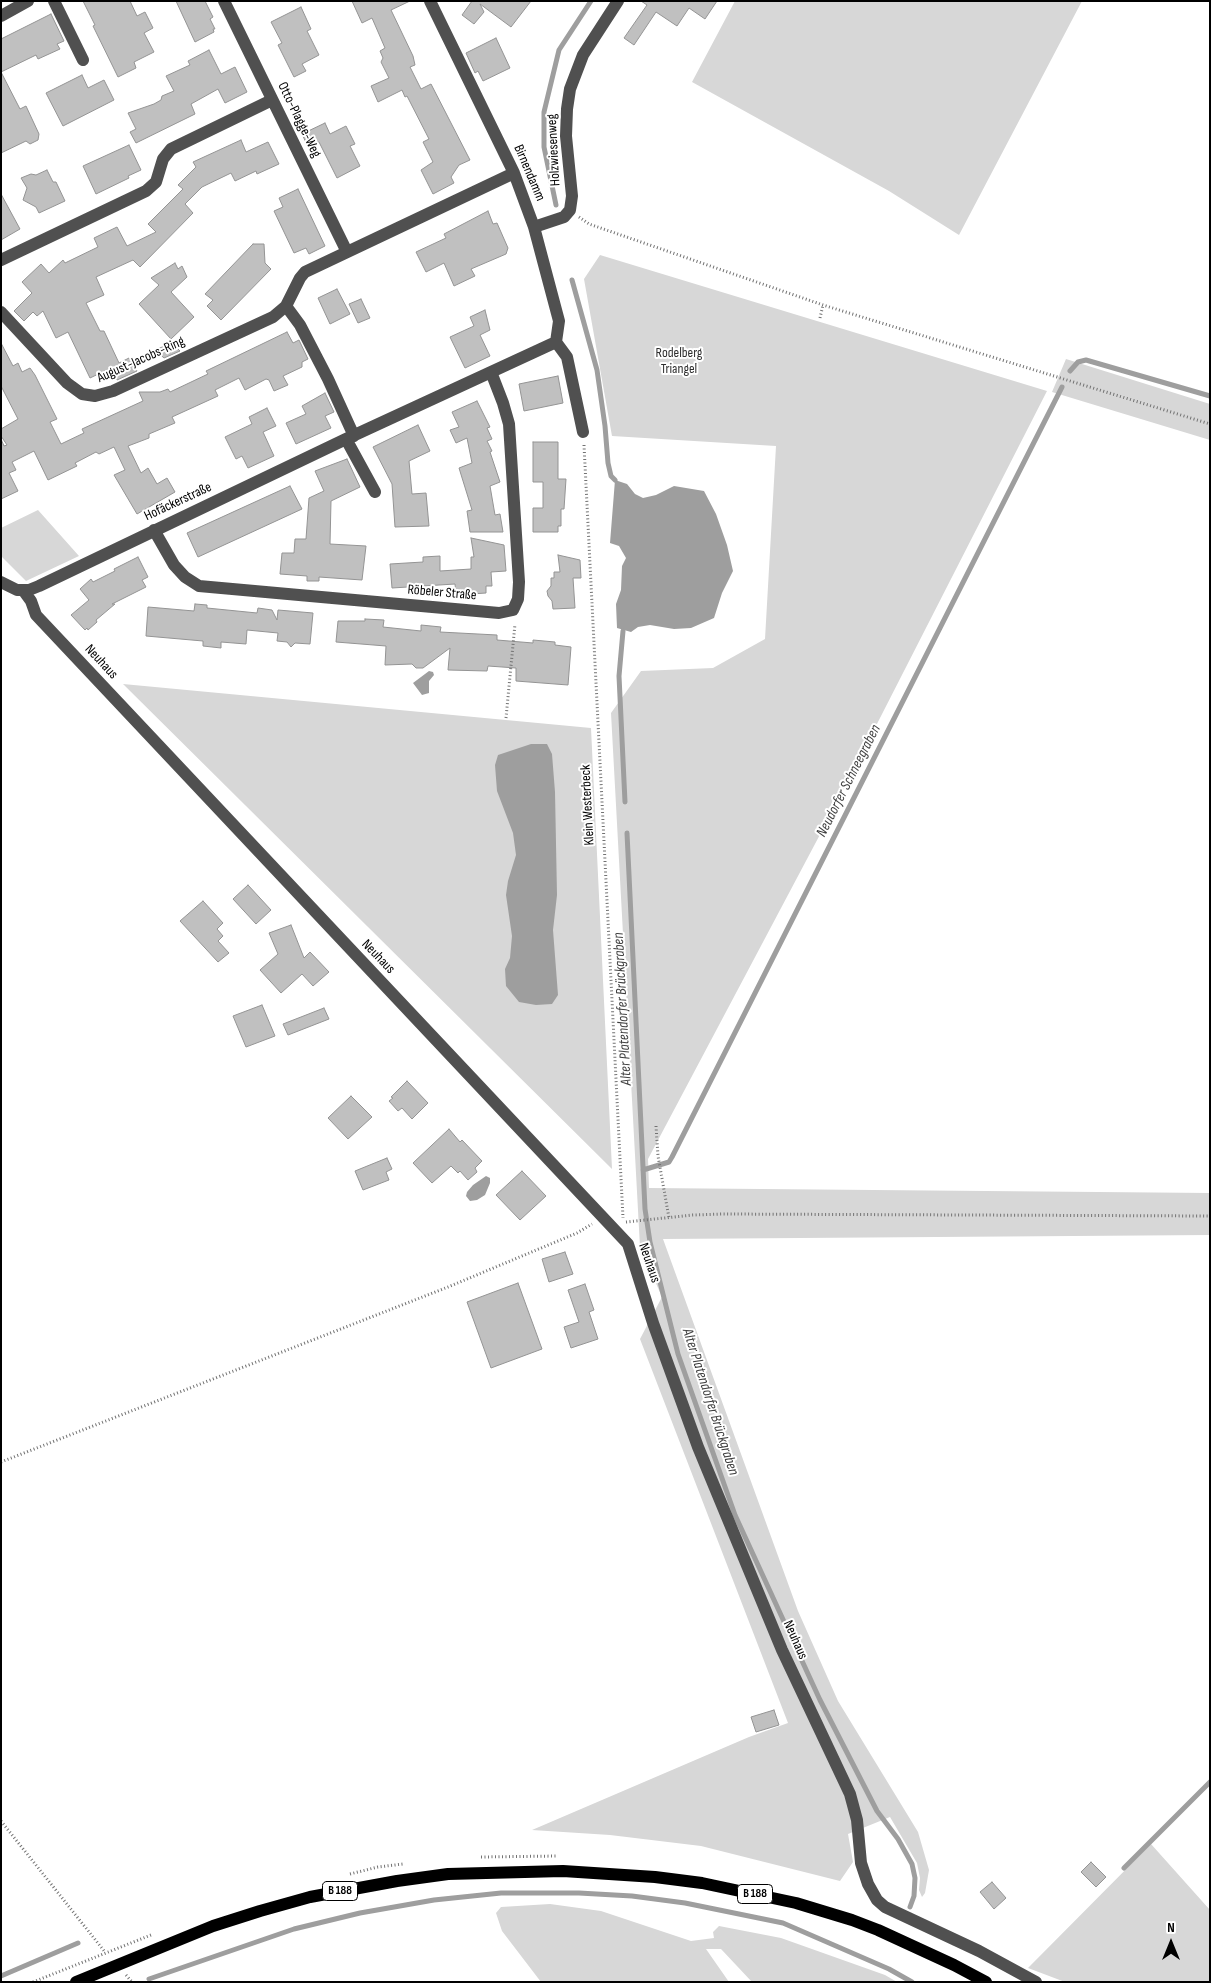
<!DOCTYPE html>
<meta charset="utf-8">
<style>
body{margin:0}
#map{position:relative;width:1211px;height:1983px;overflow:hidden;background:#fff;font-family:"Sofia Sans Condensed",sans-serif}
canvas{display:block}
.frame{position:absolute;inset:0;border:2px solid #000;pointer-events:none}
.north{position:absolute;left:1146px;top:1918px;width:50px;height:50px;-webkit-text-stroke:4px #fff;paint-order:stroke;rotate:0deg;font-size:14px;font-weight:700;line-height:20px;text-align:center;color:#000}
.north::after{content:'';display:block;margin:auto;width:18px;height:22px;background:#000;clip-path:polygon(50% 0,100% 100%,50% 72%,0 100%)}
</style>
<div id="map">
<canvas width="1211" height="1983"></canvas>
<div class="frame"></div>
<div class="north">N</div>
</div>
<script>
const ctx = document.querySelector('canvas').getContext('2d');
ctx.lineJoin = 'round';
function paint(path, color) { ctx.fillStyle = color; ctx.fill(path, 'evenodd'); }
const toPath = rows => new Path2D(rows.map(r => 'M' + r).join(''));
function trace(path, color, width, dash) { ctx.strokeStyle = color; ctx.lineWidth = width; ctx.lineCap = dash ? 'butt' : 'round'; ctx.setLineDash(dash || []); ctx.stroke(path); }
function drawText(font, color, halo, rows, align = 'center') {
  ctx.font = font + ' "Sofia Sans Condensed",sans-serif'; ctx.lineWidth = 4; ctx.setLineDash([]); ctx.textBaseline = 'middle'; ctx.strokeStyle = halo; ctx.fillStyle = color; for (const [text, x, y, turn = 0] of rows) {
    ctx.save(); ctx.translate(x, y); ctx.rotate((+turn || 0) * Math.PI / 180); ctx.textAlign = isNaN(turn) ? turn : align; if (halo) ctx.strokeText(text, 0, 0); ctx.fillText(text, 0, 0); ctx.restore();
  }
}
paint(toPath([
 [735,1,1082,1,959,235,889,191,692,82],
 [600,255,1047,391,833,810,648,1159,649,1188,1210,1193,1210,1235,663,1239,798,1611,838,1701,918,1832,929,1870,925,1893,922,1897,919,1890,920,1878,917,1863,890,1817,848,1834,853,1862,840,1881,701,1846,610,1835,532,1830,749,1737,788,1723,640,1339,662,1297,640,1247,611,713,641,671,713,668,765,639,776,446,612,436,584,279],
 [1066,359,1210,404,1210,440,1052,392],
 [38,510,79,556,26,581,1,556,1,528],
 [123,684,591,728,612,1169],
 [1151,1844,1210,1910,1210,1982,1065,1982,1028,1968],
 [550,1904,601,1911,691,1941,714,1938,713,1932,719,1926,781,1938,885,1975,897,1982,752,1982,721,1949,706,1949,729,1982,541,1982,502,1931,496,1913,501,1907]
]), '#d7d7d7');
paint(toPath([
 [615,480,627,484,635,494,643,498,656,495,674,486,704,491,716,514,727,545,733,571,722,593,714,618,691,628,674,629,650,625,638,627,631,632,617,628,616,604,621,590,622,566,626,558,619,546,610,543],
 [429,671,433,672,434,675,429,681,429,693,422,695,413,683],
 [531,744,547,744,552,754,555,792,557,895,553,930,558,995,552,1004,536,1005,519,1002,506,986,505,969,510,958,512,936,506,895,508,881,516,855,513,833,497,791,495,765,498,755],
 [486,1176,490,1178,490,1183,485,1195,477,1200,470,1201,466,1196,467,1192,473,1185]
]), '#9e9e9e');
trace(toPath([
 [556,205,544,147,544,112,559,50,591,1],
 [572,280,597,370,605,426,608,463,611,476,615,480],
 [1070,371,1078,362,1086,360,1210,396],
 [623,631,619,676,625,802],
 [627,833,645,1209,650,1242,678,1354,735,1515,820,1700,877,1811,898,1839,912,1864,915,1878,914,1896,910,1907],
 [643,1170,669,1162,672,1157,1062,387],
 [1124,1868,1210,1782],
 [1,1976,78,1943],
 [149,1979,294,1929,360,1913,434,1900,501,1893,579,1893,632,1896,685,1903,783,1923,889,1969,912,1982]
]), '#9e9e9e', 5);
const building = toPath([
 [83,1,130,1,137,16,145,12,153,28,144,33,154,52,134,62,136,68,118,77,93,26,95,25,83,1],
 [176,1,205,1,213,17,210,19,215,29,213,29,214,32,195,42,176,1],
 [352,1,410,1,391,10,413,56,415,65,410,67,421,89,431,84,470,160,459,165,451,177,454,183,433,194,421,170,433,162,423,142,429,139,407,96,405,97,402,90,378,102,371,86,389,78,381,62,383,58,380,51,385,48,372,18,362,23,352,1],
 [472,1,531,1,511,27,480,4,484,12,474,24,462,15,472,1],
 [641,1,717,1,705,19,689,8,677,26,656,12,634,45,624,38,647,5,641,1],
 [301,7,311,29,307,31,319,55,302,64,306,71,294,77,278,45,282,43,271,22,301,7],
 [51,14,64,41,57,44,60,49,38,59,36,55,1,72,1,39,51,14],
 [496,38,510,68,483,81,478,71,475,73,466,53,496,38],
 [209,50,221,74,235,67,247,92,225,103,218,89,191,104,195,114,136,143,130,132,136,129,128,113,154,104,161,100,162,96,174,91,166,76,190,65,188,61,209,50],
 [1,72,20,109,26,106,39,134,38,140,30,144,26,141,1,153,1,72],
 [82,75,88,88,104,80,114,100,63,126,46,93,82,75],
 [325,123,330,134,346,126,355,144,350,146,360,166,337,178,319,142,308,147,302,134,325,123],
 [241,140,246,152,268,142,279,164,257,174,256,171,235,181,231,173,202,187,185,204,193,213,140,267,133,260,96,277,104,295,86,303,100,331,104,331,119,363,129,358,137,371,117,380,111,368,90,378,68,332,56,338,43,311,37,316,33,312,24,321,14,311,32,293,22,282,41,264,49,273,63,260,65,263,98,247,94,238,117,227,127,246,156,232,148,224,183,189,178,185,196,167,193,162,241,140],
 [129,145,141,170,128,176,129,178,96,194,83,166,129,145],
 [47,170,53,182,56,182,65,201,39,213,36,207,23,200,27,188,21,178,31,174,36,175,47,170],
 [298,189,325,246,309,254,306,248,294,253,274,211,283,207,279,198,298,189],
 [1,194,20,229,1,240,1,194],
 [488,211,493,224,497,223,508,248,506,254,471,269,475,276,454,286,444,263,426,272,416,252,446,238,444,234,488,211],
 [253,244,264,244,265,263,271,269,221,320,207,306,213,300,205,294,253,244],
 [175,263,178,269,182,266,187,277,171,292,194,317,171,339,139,304,159,285,151,278,175,263],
 [337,289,350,314,330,324,318,298,337,289],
 [361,299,370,318,358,323,349,304,361,299],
 [485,310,490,330,480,335,490,356,465,368,450,337,474,326,470,317,485,310],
 [287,332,293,343,299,340,308,359,302,362,302,367,283,376,288,385,274,391,269,380,266,379,245,390,239,378,215,390,218,396,172,417,175,423,149,434,149,438,128,446,141,473,148,468,157,484,167,478,175,492,137,514,114,475,125,470,114,447,99,454,96,452,75,463,77,466,48,480,34,451,12,462,16,470,9,473,18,491,1,499,1,439,4,446,7,445,1,436,1,429,18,419,1,386,1,343,13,366,18,363,22,372,30,368,35,375,57,419,50,422,61,444,84,433,82,429,143,401,139,392,160,392,168,389,170,392,208,374,206,371,287,332],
 [172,343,180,351,164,358,155,350,172,343],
 [558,376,563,403,524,411,519,384,558,376],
 [325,393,334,412,325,416,331,428,296,444,286,423,306,414,302,406,325,393],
 [477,401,490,427,487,428,492,439,487,441,492,451,490,452,500,482,490,486,495,515,500,514,503,532,470,532,467,511,472,510,459,468,472,463,467,438,456,443,450,430,459,427,452,412,477,401],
 [267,408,276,426,263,432,274,456,248,468,242,456,236,459,225,437,252,424,249,417,267,408],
 [418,425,430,451,409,461,412,494,426,493,429,526,395,527,392,484,373,447,418,425],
 [533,442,558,442,558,479,566,479,564,509,561,509,561,526,558,526,558,532,533,532,533,508,543,508,543,482,533,482,533,442],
 [347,459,360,487,331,501,330,544,366,546,362,580,319,577,319,581,307,581,307,576,280,574,282,553,294,553,295,539,306,539,309,498,324,491,315,471,347,459],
 [290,486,302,509,198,557,187,533,290,486],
 [471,538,504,545,506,571,491,572,492,586,486,586,486,593,456,595,455,584,392,588,390,564,423,562,423,557,440,556,440,571,471,569,471,557,474,557,471,538],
 [558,555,580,560,581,578,573,578,575,608,553,609,552,601,548,596,547,591,551,586,551,578,554,578,554,572,560,572,558,555],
 [138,557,148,577,142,580,146,587,112,604,115,604,96,620,97,622,88,630,87,628,85,630,71,615,89,600,80,589,91,579,93,582,115,571,114,569,138,557],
 [195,604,207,605,207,608,257,613,258,608,272,610,277,620,278,610,313,613,310,644,295,643,291,647,287,642,277,641,278,633,247,630,246,644,221,642,221,648,203,646,203,641,146,636,148,607,194,611,195,604],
 [365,619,384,620,383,627,421,631,421,625,441,627,440,632,497,635,497,640,533,643,533,640,555,642,555,645,571,647,568,685,516,681,516,668,488,666,487,671,448,670,450,648,423,668,416,668,412,664,385,665,386,646,336,642,338,621,365,621,365,619],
 [248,885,271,910,256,924,233,899,248,885],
 [203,901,223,923,217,929,223,936,218,941,229,953,218,962,180,921,203,901],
 [291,925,304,958,310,952,329,972,313,986,302,974,281,993,260,970,278,954,269,933,291,925],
 [262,1005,275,1036,246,1047,233,1016,262,1005],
 [324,1008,329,1019,288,1035,283,1024,324,1008],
 [407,1081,428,1103,412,1119,402,1108,398,1111,389,1101,393,1098,391,1097,407,1081],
 [351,1096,372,1117,348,1139,328,1118,351,1096],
 [449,1129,460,1142,462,1140,482,1161,475,1168,477,1172,468,1180,460,1171,458,1173,451,1166,432,1183,413,1163,449,1129],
 [387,1158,392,1169,386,1172,389,1180,363,1190,355,1171,387,1158],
 [522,1171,546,1196,520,1220,496,1195,522,1171],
 [565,1252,573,1274,549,1282,542,1259,565,1252],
 [518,1283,542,1349,491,1368,467,1302,518,1283],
 [585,1284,594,1310,589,1312,598,1339,571,1348,564,1327,579,1322,568,1290,585,1284],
 [774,1710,779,1725,756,1732,751,1717,774,1710],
 [1091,1862,1106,1877,1096,1887,1081,1872,1091,1862],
 [992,1882,1006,1898,994,1909,980,1892,992,1882]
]);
paint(building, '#c0c0c0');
trace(building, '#949494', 1);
trace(toPath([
 [579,217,589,224,823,305,1210,424],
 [820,318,823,305],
 [584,445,623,1218],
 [506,718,515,624],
 [656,1126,658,1156,669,1218],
 [626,1222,693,1215,722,1214,1210,1216],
 [1,1462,448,1287,577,1233,592,1224],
 [1,1821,105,1952],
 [481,1857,557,1856],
 [350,1874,378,1867,403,1864],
 [126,1975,132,1982],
 [33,1982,151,1935]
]), '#727272', 3, [1, 2.5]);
trace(toPath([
 [54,1,83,60],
 [224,1,347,252],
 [430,1,514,173,534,227,559,321,556,342,567,357,583,432],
 [1,16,28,1],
 [534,227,564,217,570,210,572,196,566,136,567,109,570,89,583,55,618,1],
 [1,260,146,191,156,182,163,159,171,149,272,100],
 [286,306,300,325,328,379,354,436],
 [1,312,67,383,82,394,95,396,113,391,273,317,286,306,300,278,305,272,514,173],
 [346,439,375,492],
 [154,530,174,565,185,577,199,586,499,613,513,610,518,599,519,582,509,424,503,403,491,372],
 [1,582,17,590,29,590,39,586,346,439,556,342],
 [23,590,31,601,36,615,628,1244,653,1323,698,1447,782,1650,850,1794,857,1820,861,1863,868,1884,877,1900,885,1907,979,1951,1036,1982]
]), '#505050', 12);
trace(toPath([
 [76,1982,213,1926,260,1911,310,1897,397,1881,448,1874,563,1871,655,1877,702,1883,796,1903,852,1920,878,1930,954,1965,986,1982]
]), '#000', 12);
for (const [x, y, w] of [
 [340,1891,35],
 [755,1894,35]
]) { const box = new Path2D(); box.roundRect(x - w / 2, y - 9.5, w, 19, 4); ctx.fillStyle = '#fff'; ctx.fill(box); trace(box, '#000', 1); }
drawText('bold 12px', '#000', null, [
 ["B 188",340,1891],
 ["B 188",755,1894]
]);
drawText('14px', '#000', '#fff', [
 ["Otto-Plagge-Weg",299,120,64],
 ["Holzwiesenweg",554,150,-93],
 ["Birnendamm",529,173,67],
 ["August-Jacobs-Ring",141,360,-24],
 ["Hofäckerstraße",178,502,-25],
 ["Röbeler Straße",442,593,5],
 ["Neuhaus",101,662,47],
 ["Klein Westerbeck",588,805,-93],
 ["Neuhaus",378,957,46],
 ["Neuhaus",649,1263,71],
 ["Neuhaus",795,1640,66]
]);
drawText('14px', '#2e2e2e', '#fff', [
 ["Rodelberg",679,353],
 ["Triangel",679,369]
]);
drawText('italic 15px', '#3f3f3f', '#fff', [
 ["Neudorfer Schneegraben",849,781,-63],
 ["Alter Platendorfer Brückgraben",623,1009,-93],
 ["Alter Platendorfer Brückgraben",710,1402,72]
]);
</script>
